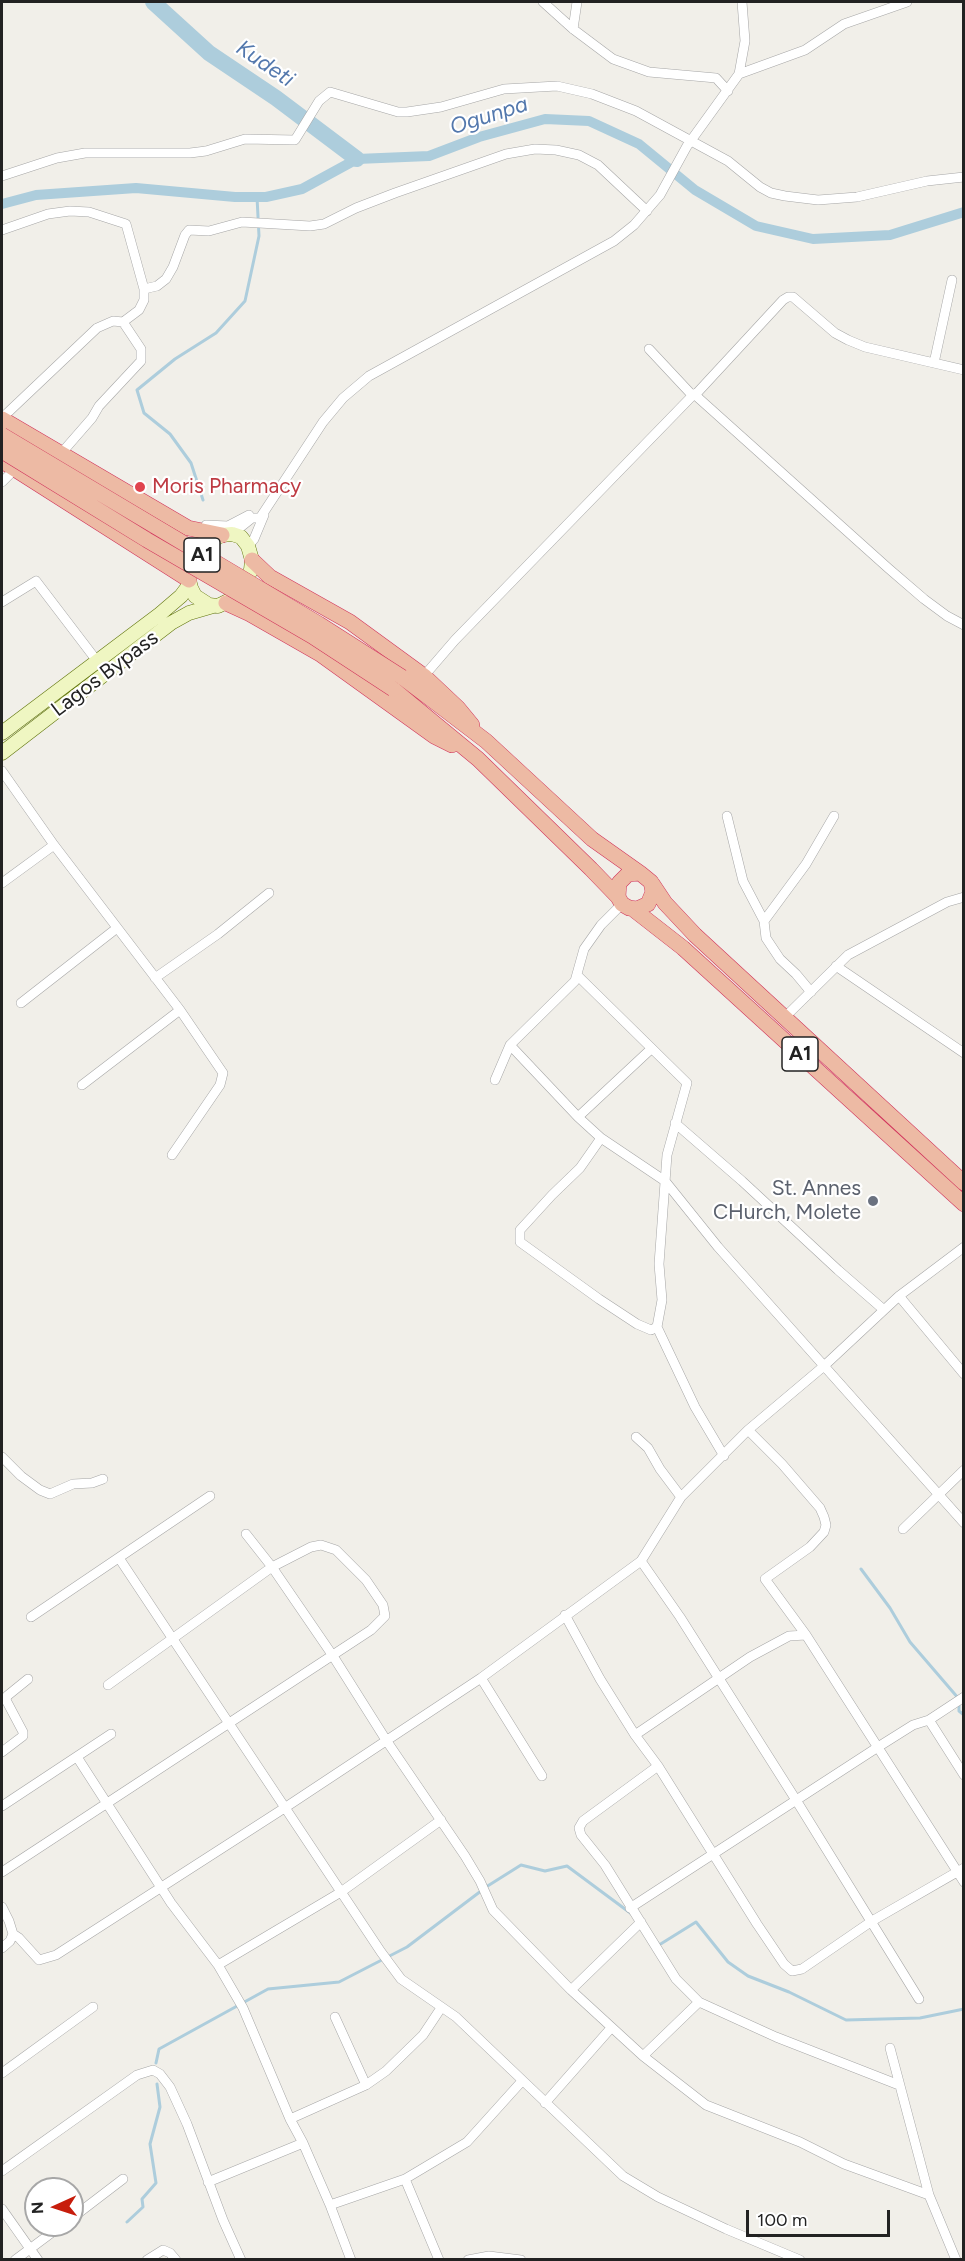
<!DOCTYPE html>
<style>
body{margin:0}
#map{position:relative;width:965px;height:2261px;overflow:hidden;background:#f1efe9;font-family:Figtree,sans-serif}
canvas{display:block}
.frame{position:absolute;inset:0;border:3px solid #222;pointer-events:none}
.north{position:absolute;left:24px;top:2177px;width:60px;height:60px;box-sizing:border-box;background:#fff;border:2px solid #a7a7a7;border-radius:50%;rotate:267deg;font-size:16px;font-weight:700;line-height:24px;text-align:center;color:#222}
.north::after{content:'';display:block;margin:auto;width:21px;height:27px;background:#c71d0c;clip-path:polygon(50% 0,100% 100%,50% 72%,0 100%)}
.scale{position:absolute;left:746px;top:2210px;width:144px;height:27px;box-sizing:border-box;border:3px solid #222;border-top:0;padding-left:8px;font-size:18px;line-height:21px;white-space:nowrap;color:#222;-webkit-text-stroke:4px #fff;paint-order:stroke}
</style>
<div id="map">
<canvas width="965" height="2261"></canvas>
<div class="frame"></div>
<div class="north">N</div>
<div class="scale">100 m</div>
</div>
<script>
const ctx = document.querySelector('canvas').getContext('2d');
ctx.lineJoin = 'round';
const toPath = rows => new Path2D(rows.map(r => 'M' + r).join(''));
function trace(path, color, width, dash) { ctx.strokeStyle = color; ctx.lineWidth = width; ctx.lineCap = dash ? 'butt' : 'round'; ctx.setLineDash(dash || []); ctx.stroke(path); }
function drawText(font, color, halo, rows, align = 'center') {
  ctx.font = font + ' Figtree,sans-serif'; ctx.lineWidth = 4.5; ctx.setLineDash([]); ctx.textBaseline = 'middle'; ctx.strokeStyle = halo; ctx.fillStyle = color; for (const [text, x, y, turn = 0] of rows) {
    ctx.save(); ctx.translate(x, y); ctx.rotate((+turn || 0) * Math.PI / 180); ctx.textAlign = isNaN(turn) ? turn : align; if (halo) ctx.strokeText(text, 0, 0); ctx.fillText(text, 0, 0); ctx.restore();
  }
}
trace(toPath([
 [203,500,191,463,170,434,144,413,137,390,175,359,216,333,245,301,259,236,257,197],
 [861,1569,890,1608,910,1642,959,1699,959,1711,964,1715],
 [486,1887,521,1865,545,1871,567,1866,633,1915],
 [657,1942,659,1945,696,1922,728,1962,748,1976,789,1992,846,2020,920,2018,964,2009],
 [156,2063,159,2049,268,1989,339,1982,407,1947,481,1891],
 [127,2222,143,2207,142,2199,156,2183,150,2144,160,2107,157,2084]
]), '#adcddc', 3);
trace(toPath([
 [2,204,36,195,136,188,235,197,266,197,302,189,357,159,429,156,479,137,545,119,589,121,639,144,695,190,756,226,813,239,890,235,964,212]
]), '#adcddc', 10);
trace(toPath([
 [153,2,209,53,276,98,357,159]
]), '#adcddc', 16);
const minor = toPath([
 [543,2,573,29,613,59,649,72,716,78,728,91],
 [573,29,577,2],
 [739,74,745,41,742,2],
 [2,176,57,158,85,153,190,153,206,151,245,139,295,140,319,101,330,92,398,112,407,112,441,107,504,89,557,86,592,94,636,111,728,161,760,187,771,193,785,196,818,200,857,197,927,181,964,177],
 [2,230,48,214,70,211,89,212,126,224,144,289,144,300,139,310,123,322],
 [144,289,157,286,166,279,173,267,185,235,189,230,209,231,242,222,310,226,324,224,356,208,395,193,506,154,535,149,556,150,579,155,598,165,647,211],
 [649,349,692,395],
 [934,363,952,280],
 [696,394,783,300,788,297,793,297,835,333,848,340,865,347,964,370],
 [2,418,97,328,113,321,123,322,141,349,141,361,99,406,92,418,65,449],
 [2,482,15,469],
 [206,525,228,526,249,515],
 [232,534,252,518,260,518,323,422,343,398,369,376,614,241,634,225,660,195,687,146,739,74,805,50,844,24,907,2],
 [248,546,254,539,264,515],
 [2,602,36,581,97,661],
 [424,676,455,640,694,394,888,568,924,599,947,616,964,625],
 [2,771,54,845,180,1010,223,1073,220,1085,172,1155],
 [727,816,743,881,764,921,766,938,780,959,796,974,811,992],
 [2,883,54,845],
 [764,921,806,864,834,816],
 [836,966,964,1053],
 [578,976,687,1083,667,1155,659,1264,662,1300,657,1327,695,1407,724,1456],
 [155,978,218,934,269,893],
 [21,1003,117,928],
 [785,1017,848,955,947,902,964,897],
 [510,1045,578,1117,601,1138,665,1181,718,1247,964,1523],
 [495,1080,510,1045,575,981,584,949,601,925,622,904],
 [82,1085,180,1010],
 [578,1117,651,1049],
 [675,1123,742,1181,838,1270,884,1310],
 [601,1138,580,1168,552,1195,520,1230,520,1242,599,1299,637,1324,651,1330,657,1327],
 [899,1296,964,1374],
 [748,1430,782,1464,820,1508,824,1517,826,1525,824,1532,810,1547,765,1579,806,1635],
 [636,1437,648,1448,660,1469,681,1497],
 [2,1457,21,1476,40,1490,50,1494,73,1484,92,1483,103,1479],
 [903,1529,964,1470],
 [246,1534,272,1567,333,1656,386,1740,465,1856,480,1881,493,1910,571,1990,643,2056,706,2105,800,2142,844,2164,929,2195],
 [119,1558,381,1952,401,1979,456,2017,623,2176,658,2197,726,2229,800,2260],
 [641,1561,680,1617,796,1800,919,1999],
 [565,1615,600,1679,635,1735,658,1766,757,1924,784,1964,792,1971,802,1969,872,1921,964,1868],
 [31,1617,210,1496],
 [481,1678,542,1776],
 [929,1720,964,1775],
 [635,1735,750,1657,789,1636,806,1635,964,1882],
 [2,1752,23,1736,23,1732,6,1700,7,1696,28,1679],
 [77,1757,171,1903,218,1965,243,2008,290,2119,303,2143,330,2205,351,2260],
 [658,1766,583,1821,579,1828,581,1835,605,1865,676,1979,699,2002,776,2037,899,2085],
 [2,1806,111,1734],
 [2,1872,371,1630,385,1616,383,1605,366,1580,336,1550,321,1545,311,1547,272,1567,108,1685],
 [2,1907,9,1921,13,1934,10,1941,2,1948],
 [630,1908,878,1747,913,1725,929,1720,964,1697],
 [13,1934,19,1938,39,1960,56,1955,286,1807,481,1678,641,1561,681,1497,748,1430,824,1366,899,1296,964,1247],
 [218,1965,341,1892,441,1820],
 [571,1990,641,1922],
 [335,2017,366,2085],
 [890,2048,929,2195,956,2260],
 [643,2056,699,2002],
 [2,2073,93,2007],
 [545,2103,611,2028],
 [290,2119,366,2085,386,2071,423,2035,441,2008],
 [2,2171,137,2075,153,2070,160,2074,170,2087,187,2124,223,2220,241,2260],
 [405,2179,439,2260],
 [208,2182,303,2143],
 [330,2205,405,2179,467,2142,522,2081],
 [2,2209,38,2260],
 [72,2218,123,2179],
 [15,2260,62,2225],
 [147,2260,163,2250,170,2253,176,2260],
 [468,2260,489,2256,521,2260]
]);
const secondary = toPath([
 [232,534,241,537,248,546,252,560,251,570,245,582,232,599,218,606,209,605,195,596,191,588,189,580,192,564,207,543,222,535,232,534],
 [2,733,160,614,181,596,190,584],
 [2,753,171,623,189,613,213,606]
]);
const trunk = toPath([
 [2,419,188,528,222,535],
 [2,461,189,580],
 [252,560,270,577,350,622,424,676,458,708,472,725],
 [226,603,250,614,320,654,434,736,452,745],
 [402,677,486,741,592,839,640,873],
 [393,689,478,759,591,869,618,897,622,904,629,908,637,909,648,904,653,892,651,882,640,873,628,874,619,883,618,897],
 [651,882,665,903,695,935,964,1183],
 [633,909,683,948,964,1204]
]);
trace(minor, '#a6a6a6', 10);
trace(secondary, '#61750c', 15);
trace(trunk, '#d1345c', 16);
trace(minor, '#fff', 9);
trace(secondary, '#eff6c2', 14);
trace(trunk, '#edbaa4', 15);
const trunkBridge = toPath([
 [2,435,319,624,402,677],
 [2,451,147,540,312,636,393,689]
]);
trace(trunkBridge, '#d1345c', 16, []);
trace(trunkBridge, '#edbaa4', 15);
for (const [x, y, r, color] of [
 [140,487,6,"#e0444e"],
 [873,1201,6,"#6b7280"]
]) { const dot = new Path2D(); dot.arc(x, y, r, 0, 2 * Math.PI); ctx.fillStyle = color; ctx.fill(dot); trace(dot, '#fff', 2); }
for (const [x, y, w] of [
 [202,555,36],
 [800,1054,36]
]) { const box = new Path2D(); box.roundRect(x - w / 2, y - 17, w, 34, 4.5); ctx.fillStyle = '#fff'; ctx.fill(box); trace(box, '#222', 1.5); }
drawText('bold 20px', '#222', null, [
 ["A1",202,555],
 ["A1",800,1054]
]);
drawText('21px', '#be3a42', '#fff', [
 ["Moris Pharmacy",152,487]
], 'left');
drawText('21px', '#222', '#fff', [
 ["Lagos Bypass",105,674,-37]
]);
drawText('21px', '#5b616d', '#fff', [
 ["St. Annes",861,1189],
 ["CHurch, Molete",861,1213]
], 'right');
drawText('italic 22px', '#5378ad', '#fff', [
 ["Kudeti",265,64,34],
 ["Ogunpa",489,116,-18]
]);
</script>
